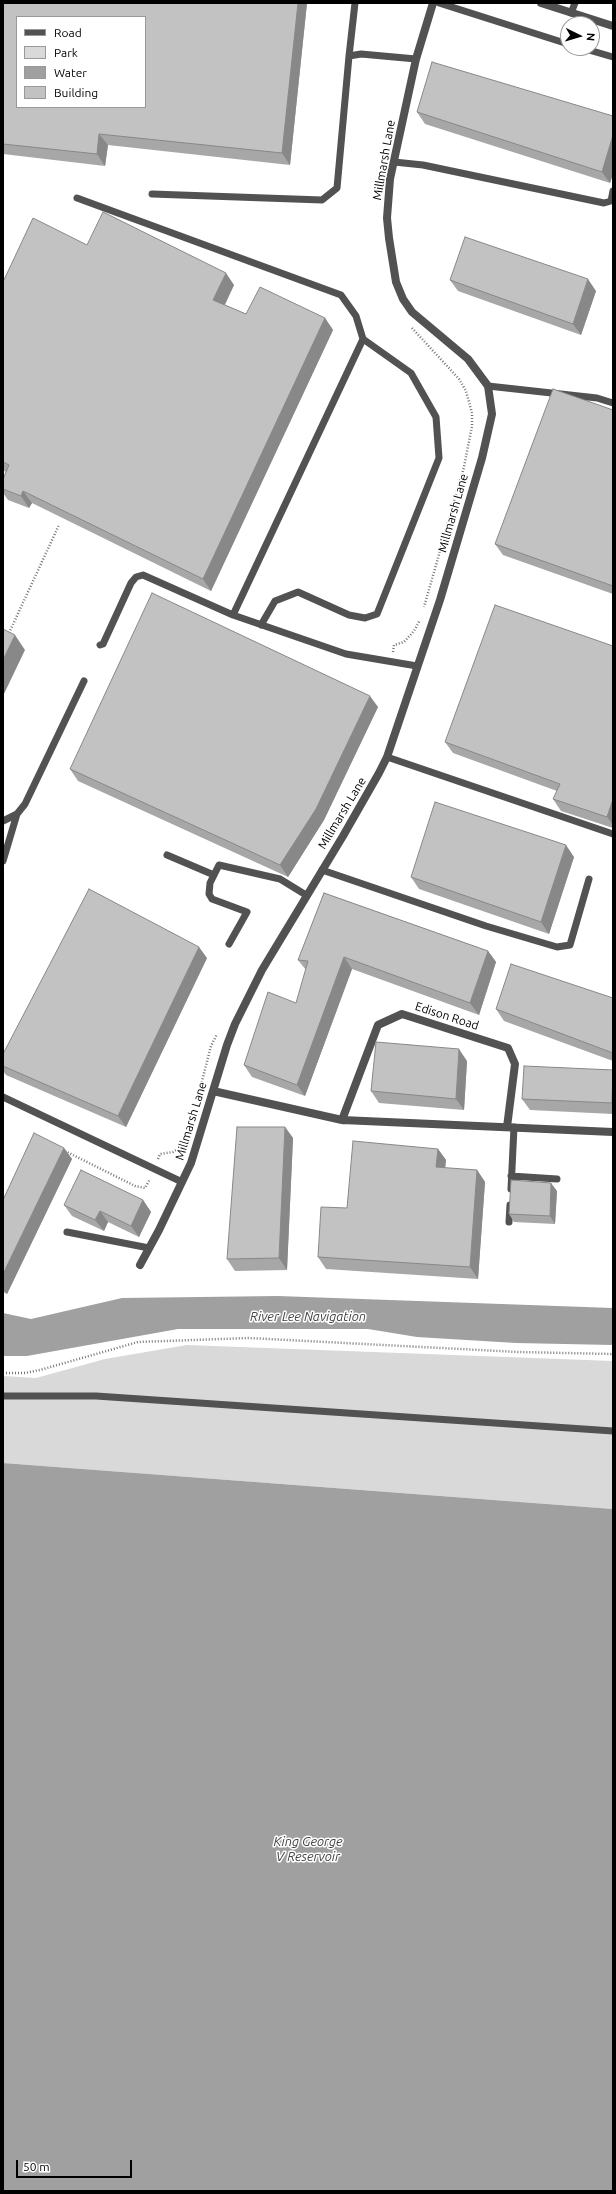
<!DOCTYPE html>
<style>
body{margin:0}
#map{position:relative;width:616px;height:2194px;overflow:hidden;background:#fff;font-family:Ubuntu,sans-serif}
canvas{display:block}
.frame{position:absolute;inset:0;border:4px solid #000;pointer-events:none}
.legend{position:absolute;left:16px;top:16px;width:130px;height:92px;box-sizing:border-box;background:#fff;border:1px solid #999;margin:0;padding:5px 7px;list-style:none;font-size:12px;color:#000}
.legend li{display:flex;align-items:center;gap:8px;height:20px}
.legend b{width:20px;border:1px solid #999}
.north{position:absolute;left:560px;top:16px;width:40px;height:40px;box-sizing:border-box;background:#fff;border:1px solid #999;border-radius:50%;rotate:95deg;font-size:11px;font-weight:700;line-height:16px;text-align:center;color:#000}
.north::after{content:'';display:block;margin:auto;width:14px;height:18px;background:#000;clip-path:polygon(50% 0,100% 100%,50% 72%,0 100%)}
.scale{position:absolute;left:16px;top:2160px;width:116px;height:18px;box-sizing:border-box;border:2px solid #000;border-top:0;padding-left:5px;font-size:12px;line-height:14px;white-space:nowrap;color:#000;-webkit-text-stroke:3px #fff;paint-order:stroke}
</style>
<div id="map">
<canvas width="616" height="2194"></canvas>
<div class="frame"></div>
<ul class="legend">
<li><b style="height:5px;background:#525252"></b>Road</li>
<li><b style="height:11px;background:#d9d9d9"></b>Park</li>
<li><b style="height:11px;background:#a0a0a0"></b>Water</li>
<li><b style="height:11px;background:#c2c2c2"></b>Building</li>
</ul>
<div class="north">N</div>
<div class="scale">50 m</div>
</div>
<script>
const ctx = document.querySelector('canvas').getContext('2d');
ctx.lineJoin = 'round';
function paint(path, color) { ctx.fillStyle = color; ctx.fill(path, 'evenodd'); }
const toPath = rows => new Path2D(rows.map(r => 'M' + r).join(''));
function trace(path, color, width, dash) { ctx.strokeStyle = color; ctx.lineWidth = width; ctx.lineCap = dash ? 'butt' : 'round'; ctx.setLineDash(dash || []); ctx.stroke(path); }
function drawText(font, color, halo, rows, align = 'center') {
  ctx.font = font + ' Ubuntu,sans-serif'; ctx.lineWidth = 3; ctx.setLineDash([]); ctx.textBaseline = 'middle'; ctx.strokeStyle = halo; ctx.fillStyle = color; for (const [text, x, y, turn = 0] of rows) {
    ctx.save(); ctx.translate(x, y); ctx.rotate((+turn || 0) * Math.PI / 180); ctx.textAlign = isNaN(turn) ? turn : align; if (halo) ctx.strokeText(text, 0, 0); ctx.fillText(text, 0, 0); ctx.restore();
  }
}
paint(toPath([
 [187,1345,613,1361,613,1509,3,1463,3,1376,36,1378,105,1359]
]), '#d9d9d9');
paint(toPath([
 [278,1296,613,1308,613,1345,516,1343,417,1337,368,1329,178,1329,27,1356,3,1356,3,1313,31,1319,122,1298],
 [3,1463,613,1509,613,2191,3,2191]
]), '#a0a0a0');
trace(toPath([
 [412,328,459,379,466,391,472,413,472,426,464,467,424,607],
 [9,633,59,525],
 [393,652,394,645,404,642,414,631,420,620],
 [201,1085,211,1046,217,1034],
 [65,1151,135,1186,145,1188,150,1179],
 [158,1159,160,1154,173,1152,180,1148,184,1141],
 [3,1373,25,1373,40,1370,138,1342,249,1338,518,1352,613,1354]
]), '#747474', 2.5, [1, 2]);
trace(toPath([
 [439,3,568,44],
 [571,13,575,3],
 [582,48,613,57],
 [349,56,355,3],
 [394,162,423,165,604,203,611,201,613,191],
 [152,194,322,200,337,188,349,56,361,54,416,59],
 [77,198,341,295,356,316,363,339,233,615],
 [488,386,597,398,613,403],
 [261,625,275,601,298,592,349,615,365,618,377,614,439,458,436,417,411,373,363,339],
 [100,645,103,644,131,583,136,577,143,575,233,615,346,654,417,666],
 [387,757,613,834],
 [3,821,17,814,25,804,84,681],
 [167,855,214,875],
 [3,861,17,814],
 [322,870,486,926,557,947,570,945,589,879],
 [229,944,247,912,212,899,209,894,210,883,219,865,280,879,306,895],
 [3,1097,182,1182],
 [511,1176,557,1179],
 [511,1189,514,1127],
 [509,1222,510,1205],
 [67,1232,149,1248],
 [3,1396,96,1396,613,1431]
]), '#525252', 7);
trace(toPath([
 [541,3,613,26],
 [213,1091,342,1120,613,1132],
 [342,1120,378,1025,402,1014,508,1048,515,1064,507,1127],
 [140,1265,159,1230,191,1163,227,1045,235,1024,262,970,343,836,379,773,387,757,440,600,482,458,492,414,488,386,468,359,412,312,403,299,396,282,389,238,387,218,390,179,416,59,433,3]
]), '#525252', 8);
paint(toPath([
 [3,3,307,3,290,165,108,145,105,166,3,154],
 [417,112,613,116,613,174,610,183,425,124],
 [87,245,234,285,225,305,246,314,325,318,333,330,211,591,32,503,29,508,8,500,3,493,3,479,6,472,3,470,3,282],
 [450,280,596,291,581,335,458,291],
 [613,410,613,594,503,555,495,544],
 [613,646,613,828,561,811,553,799,557,791,453,753,445,742],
 [378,707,324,820,288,877,78,781,70,769],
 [574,857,549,934,419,889,411,877],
 [324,893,488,951,496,962,479,1015,352,969,305,1096,252,1077,244,1065,296,1003,306,970,298,960],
 [207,958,126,1127,6,1075,3,1071,3,1054],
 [613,998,613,1061,504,1021,496,1009],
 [467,1061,464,1110,379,1103,371,1091],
 [613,1070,613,1114,530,1110,522,1099],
 [285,1127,293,1138,287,1270,235,1271,227,1259],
 [64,1148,72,1159,7,1294,3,1292,3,1200],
 [438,1149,446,1160,445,1168,477,1170,485,1182,478,1279,326,1269,318,1257,347,1208],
 [557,1191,555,1224,514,1222,509,1214],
 [143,1200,151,1212,139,1237,108,1222,104,1231,72,1216,64,1205]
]), '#a7a7a7');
paint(toPath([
 [298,3,307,3,290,165,282,153],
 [99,134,108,145,105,166,97,154],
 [613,135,613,174,610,183,602,172],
 [226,273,234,285,221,312,213,300],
 [588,279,596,291,581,335,573,324],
 [325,318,333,330,211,591,203,579],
 [23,491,32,503,29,508,21,496],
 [15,635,25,650,3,696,3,660],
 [370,696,378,707,324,820,288,877,280,865],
 [613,799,613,825,607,817],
 [566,845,574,857,549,934,541,922],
 [199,947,207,958,126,1127,118,1116],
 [488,951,496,962,479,1015,470,1003],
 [344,957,352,969,305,1096,297,1085],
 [459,1049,467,1061,464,1110,456,1099],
 [285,1127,293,1138,287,1270,279,1258],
 [64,1148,72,1159,7,1294,3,1289,3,1274],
 [438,1149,446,1160,444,1179,436,1167],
 [477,1170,485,1182,478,1279,470,1267],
 [551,1183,557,1191,555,1224,550,1216],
 [143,1200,151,1212,139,1237,131,1226],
 [100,1211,108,1222,104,1231,95,1220]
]), '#888');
const building = toPath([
 [3,3,298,3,282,153,99,134,97,154,3,144,3,3],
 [17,17,145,17,145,107,17,107,17,17],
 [432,62,613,116,613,135,602,172,417,112,432,62],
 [103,212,226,273,213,300,246,314,260,287,325,318,203,579,23,491,21,496,3,489,3,479,9,465,3,462,3,282,33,218,87,245,103,212],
 [465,237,588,279,573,324,450,280,465,237],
 [553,389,613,410,613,586,495,544,553,389],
 [152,593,370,696,316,809,280,865,70,769,152,593],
 [495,605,613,646,613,799,607,817,553,799,560,784,445,742,495,605],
 [3,629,15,635,3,660,3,629],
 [435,802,566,845,541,922,411,877,435,802],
 [89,889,199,947,118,1116,3,1066,3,1054,89,889],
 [324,893,488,951,470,1003,344,957,297,1085,244,1065,268,992,296,1003,308,961,298,960,324,893],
 [511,964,613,998,613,1053,496,1009,511,964],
 [376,1042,459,1049,456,1099,371,1091,376,1042],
 [524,1066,613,1070,612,1103,522,1099,524,1066],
 [237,1127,285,1127,279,1258,227,1259,237,1127],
 [34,1133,64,1148,3,1274,3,1200,34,1133],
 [353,1141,438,1149,436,1167,477,1170,470,1267,318,1257,321,1207,347,1208,353,1141],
 [81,1170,143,1200,131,1226,100,1211,95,1220,64,1205,81,1170],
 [511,1180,551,1183,550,1216,509,1214,511,1180]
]);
paint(building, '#c2c2c2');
trace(building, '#888', 1);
drawText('12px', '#000', '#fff', [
 ["Millmarsh Lane",384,160,-80],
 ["Millmarsh Lane",453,513,-74],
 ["Millmarsh Lane",342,813,-59],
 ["Edison Road",447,1016,18],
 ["Millmarsh Lane",191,1121,-73]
]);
drawText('italic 13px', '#414141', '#fff', [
 ["River Lee Navigation",308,1317],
 ["King George",308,1842],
 ["V Reservoir",308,1857]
]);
</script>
